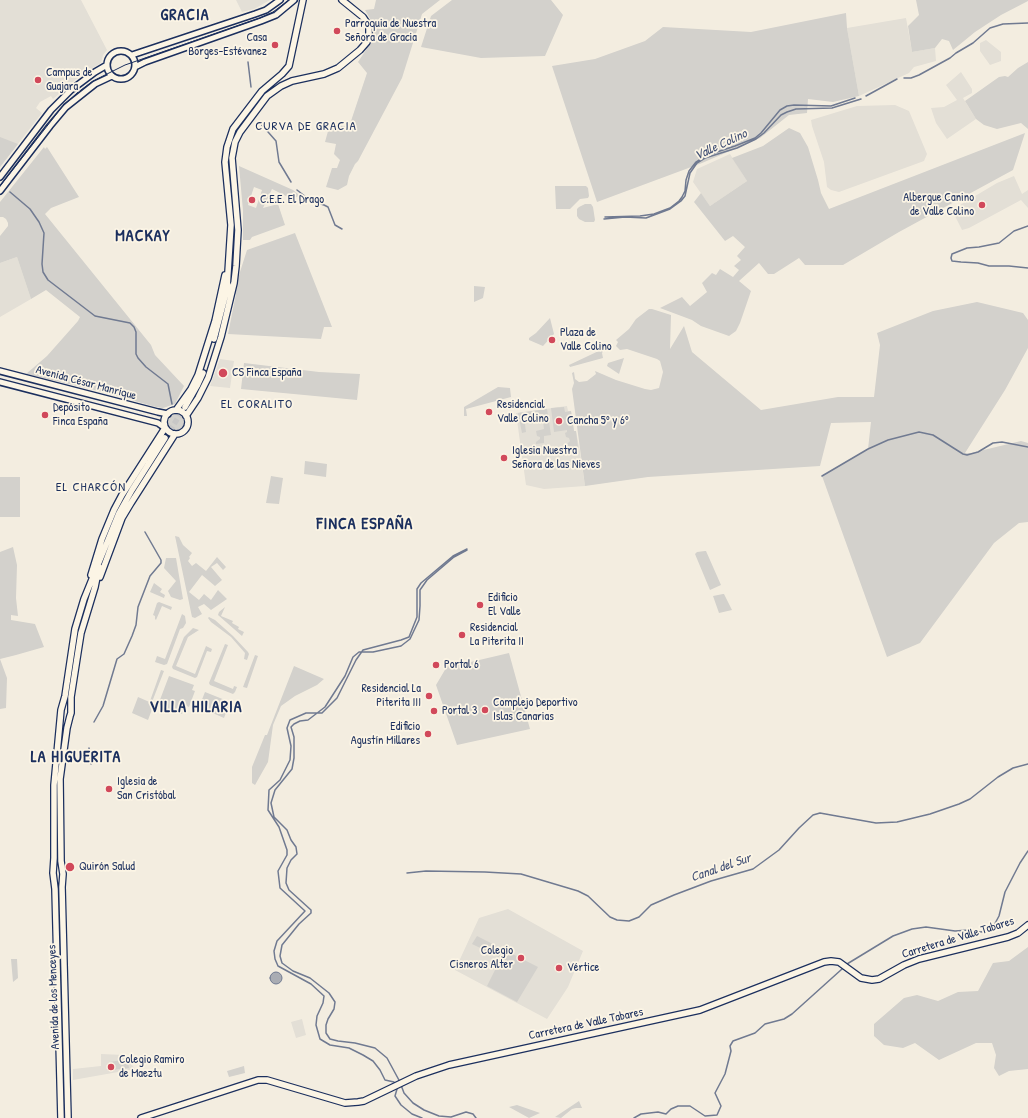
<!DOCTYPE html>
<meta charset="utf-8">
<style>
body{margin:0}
canvas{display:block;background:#f3ede0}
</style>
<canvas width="1028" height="1118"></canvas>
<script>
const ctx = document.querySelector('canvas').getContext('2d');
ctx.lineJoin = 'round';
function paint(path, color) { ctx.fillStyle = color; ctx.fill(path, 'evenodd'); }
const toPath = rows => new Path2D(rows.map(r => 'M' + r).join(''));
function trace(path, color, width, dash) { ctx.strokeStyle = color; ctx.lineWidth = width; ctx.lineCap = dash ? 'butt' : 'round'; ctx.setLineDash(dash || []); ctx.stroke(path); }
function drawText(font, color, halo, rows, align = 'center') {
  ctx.font = font + ' "Patrick Hand",sans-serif'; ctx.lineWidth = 3.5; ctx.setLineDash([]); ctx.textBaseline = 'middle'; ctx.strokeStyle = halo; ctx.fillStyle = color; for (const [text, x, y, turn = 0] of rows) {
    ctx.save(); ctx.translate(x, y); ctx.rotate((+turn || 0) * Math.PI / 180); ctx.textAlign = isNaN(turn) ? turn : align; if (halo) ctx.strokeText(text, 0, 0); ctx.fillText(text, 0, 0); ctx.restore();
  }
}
paint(toPath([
 [0,0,81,0,107,50,103,55,101,63,81,75,53,99,51,96,40,102,36,108,42,113,0,167],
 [236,0,270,0,254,9,242,12],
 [906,18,912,52,935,48,936,61,914,67,909,73,859,96,847,28],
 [986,40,1001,52,1001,61,990,65,980,51,980,43],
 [961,72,972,89,972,93,963,98,976,119,947,139,936,123,931,108,944,107,957,100,946,85],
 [895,105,909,111,927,154,924,161,839,192,831,190,827,187,824,162,812,126,811,120,857,106],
 [730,154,747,181,710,206,693,182,697,169],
 [1014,176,1022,194,1028,190,1028,208,1021,200,969,228,962,230,953,212,955,208,997,183],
 [17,257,31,299,0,317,0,263],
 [220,359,234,361,230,388,210,386],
 [567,406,568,411,571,411,574,431,576,431,580,452,585,486,544,489,526,485,516,413],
 [508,909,583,951,568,987,547,1019,455,970,479,918],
 [302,1019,306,1035,296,1038,291,1022],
 [101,1054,124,1055,135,1069,73,1080,73,1069,101,1066]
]), '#e3dfd6');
paint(toPath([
 [376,0,440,0,422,14,402,78,358,161,355,164,349,176,347,185,338,190,326,187,332,168,337,168,340,160,334,154,336,144,325,142,330,124,349,127,367,73,358,62,366,50,372,36,372,22,365,10,374,9],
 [452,0,551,0,563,15,545,56,481,58,421,47,431,16],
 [916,0,1028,0,1028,1,1001,15,975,32,953,50,949,41,942,39,935,48,912,52,908,26,919,15],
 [846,13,847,28,859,96,833,102,808,99,807,113,789,115,760,138,702,163,597,202,552,66,595,59,645,41,663,27,751,32],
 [1028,62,1028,129,1021,123,997,129,984,125,976,119,965,101,999,77,1005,76,1008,77,1018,68],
 [789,128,800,133,808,147,818,180,821,193,829,209,1025,133,1013,170,899,232,843,265,805,265,799,258,774,274,768,274,759,263,739,281,751,291,740,323,736,331,729,336,701,326,692,320,660,308,682,297,690,306,707,292,702,283,712,273,716,275,720,269,733,277,739,270,734,266,741,260,737,256,745,247,733,236,725,241,694,202,701,193,710,206,747,181,732,158,763,146],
 [0,137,18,144,0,167],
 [44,147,45,149,47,147,79,197,51,208,45,214,151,345,155,355,184,386,175,404,163,408,156,407,99,391,26,374,47,356,78,321,80,317,46,290,31,299,17,257,0,263,0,236,8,226,8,223,6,219,3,217,0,217,0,202],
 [239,166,293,190,298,194,299,196,292,199,272,189,263,208,278,204,285,225,252,237,250,240,243,240,243,211],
 [254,187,262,190,256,208,248,205],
 [555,186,586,186,588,188,589,196,588,198,580,199,570,209,556,209],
 [585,204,591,204,593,207,595,220,594,222,585,222,579,219,577,216,577,209,579,207],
 [295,233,332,327,324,327,321,339,228,334,236,294,233,294,247,250],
 [474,286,485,287,483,298,474,302],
 [977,302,1023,313,1028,320,1028,348,1005,390,965,453,971,453,1021,441,1028,443,1028,522,1019,523,994,543,920,643,887,657,822,476,868,449,871,422,831,423,820,466,648,477,585,486,572,389,574,383,572,373,574,372,575,379,579,382,587,381,596,374,595,371,616,380,645,389,651,390,659,388,663,372,660,361,657,359,627,349,620,350,616,346,618,342,616,340,629,329,636,319,649,309,652,309,671,315,670,349,684,326,692,352,761,410,838,397,874,397,880,345,877,333,933,311],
 [550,318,554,334,543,346,529,340,529,338,536,333],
 [605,348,602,353,603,358,570,367,569,365],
 [624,358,619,374,607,366,608,363],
 [244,363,319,372,360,374,357,400,241,389],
 [498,387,510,388,511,397,466,409,467,416,464,416,464,407],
 [564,407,565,412,571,411,574,431,576,431,578,447,567,448,567,444,570,441,569,438,566,437,565,433,567,432,567,430,554,432,551,408],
 [547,409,551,435,544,436,544,443,536,444,536,442,540,439,540,437,537,436,536,431,544,429,542,414,524,417,526,432,522,433,518,413],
 '167 422a9 9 0 1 1 18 0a9 9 0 1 1-18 0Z',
 [305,461,327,464,326,477,304,474],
 [271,476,283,478,279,504,266,503],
 [0,477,20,477,20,517,0,517],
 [175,536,179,537,183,545,192,553,189,557,190,558,188,561,192,566,196,563,206,571,217,557,226,567,223,570,217,563,211,567,222,580,215,586,202,575,189,592,199,600,204,594,211,600,218,590,227,599,211,610,204,604,198,607,202,614,195,618,192,617],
 [13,547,17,565,16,598,18,616,11,615,11,620,35,624,44,647,16,655,0,659,7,678,6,708,0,709,0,552],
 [705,551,706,551,721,585,710,590,695,554,697,552],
 [166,558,176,558,183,599,180,600,171,597,168,591,176,581,164,568],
 [154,583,162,589,160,592,165,595,164,598,150,592],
 [723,594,724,594,732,610,719,613,713,596],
 [159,602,172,607,171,610,162,606,156,620,155,619,155,616,153,615,157,603],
 [225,607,221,616,233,621,232,623,239,627,238,629,244,632,242,636,218,615,219,612],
 [182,614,185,616,186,623,183,628,180,629,167,664,164,665,155,662,157,656,165,659],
 [209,617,215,620,233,636,248,652,249,654,247,660,244,659,245,653,231,637,211,622,208,618],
 [193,628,199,630,188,637,176,666,195,674,206,646,212,649,211,652,207,651,197,677,195,678,173,669,172,667,184,637],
 [225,644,228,645,214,681,233,689,234,686,237,687,235,692,233,694,210,685,209,683],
 [509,653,530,729,457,745,436,685,449,663,458,665],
 [255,655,258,656,247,688,243,687],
 [294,666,324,679,317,685,295,696,281,706,273,725,268,762,255,785,252,783,252,767,265,735,267,735],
 [161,670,164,671,152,702,150,701],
 [169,676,194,685,192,690,195,691,189,707,185,705,182,714,158,705],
 [205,692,230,702,224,718,199,707],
 [138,697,154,704,148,720,132,713],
 [477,936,538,967,517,1002,487,986,501,958,472,944],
 [1028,947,1028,1069,1009,1071,999,1076,994,1068,996,1055,992,1043,976,1043,939,1060,915,1043,903,1048,884,1045,874,1036,874,1024,904,998,917,995,938,1001,958,992,978,991,993,963,1009,961],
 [11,959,17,959,18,978,13,982],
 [127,1059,129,1068,111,1070,110,1062],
 [244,1066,245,1073,229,1077,227,1071],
 [579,1101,582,1108,576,1108,572,1109,561,1118,555,1117],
 [517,1105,540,1113,529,1118,509,1107]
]), '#d3d1cc');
const water = toPath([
 '270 978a6 6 0 1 1 12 0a6 6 0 1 1-12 0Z'
]);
paint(water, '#a9acb3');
trace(water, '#707a91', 1);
trace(toPath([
 [248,62,251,87],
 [904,78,911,78,919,75,950,58,956,53,973,43,990,28,1003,24,1028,23],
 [866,96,897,79],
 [261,124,276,141,279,162,291,182],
 [297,190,311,201,324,205,328,207,335,225,342,229],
 [10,192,30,209,39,222,44,233,42,264,43,272,48,280,95,316,130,323,134,327,136,332,136,354,138,358,146,367,168,384,172,404],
 [605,217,640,216,654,214,670,208,679,201,682,197,685,191,686,180,689,171,696,162,705,156,735,146,755,138,761,133,780,110,787,106,794,105,831,106,855,98],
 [604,219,625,217,646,218,670,209,681,201,685,196,690,173,697,163,705,158,737,148,756,139,764,133,781,115,787,112,796,109,832,108,861,99],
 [1028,226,1014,231,999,243,979,247,967,248,952,254,951,258,952,261,961,262,978,263,989,266,1009,266,1028,268],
 [822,476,868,449,888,440,919,432,933,435,963,454,967,455,978,452,993,443,1002,442,1028,447],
 [94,722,103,706,117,659,124,654,132,636,136,625,138,607,150,576,161,563,161,560,145,532],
 [89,748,91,764],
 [407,873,426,871,485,872,521,874,578,891,588,896,610,917,617,920,629,921,639,917,651,905,674,895,711,881,753,869,779,850,799,828,813,815,820,813,831,815,876,823,897,822,930,814,959,804,970,799,998,777,1013,768,1028,764],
 [847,964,893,936,912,929,926,927,955,931,969,930,981,932,992,929,999,916,1005,892,1020,863,1028,851],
 [400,1082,387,1058,375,1048,355,1043,338,1041,330,1039,326,1033,326,1025,328,1019,334,1009,335,1002,329,993,310,978,293,971,282,963,280,956,282,945,299,924,311,913,311,910,289,890,286,883,287,868,291,860,297,854,296,847,291,840,287,830,274,817,271,803,275,790,292,769,294,758,294,737,291,727,294,724,300,721,308,720,325,707,345,676,353,657,359,652,373,652,401,646,410,639,419,620,420,606,420,590,427,580,454,557,467,550],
 [395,1084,394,1082,385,1080,380,1070,373,1061,363,1055,349,1048,330,1045,320,1039,316,1025,317,1016,323,1003,324,996,311,984,278,966,275,959,274,951,277,941,305,911,280,888,278,871,287,855,287,850,279,827,268,810,269,790,280,780,290,760,291,746,287,728,290,720,306,713,322,713,337,698,356,660,363,650,401,640,409,637,417,617,417,589,421,583,453,556,467,549],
 [401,1085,404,1093,413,1103,424,1110,439,1116,451,1117,466,1112,473,1114,476,1118],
 [397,1087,397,1089,395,1096,401,1105,412,1114,422,1118],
 [634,1118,641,1114,658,1112,666,1114,671,1109,678,1106,690,1106,705,1116,717,1115,721,1106,715,1093,725,1074,731,1051,730,1046,733,1041,755,1033,765,1024,784,1019,792,1014,842,969]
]), '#707a91', 1.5);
trace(toPath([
 [165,438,185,407]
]), '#c8c7c6', 5.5, [5.5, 3]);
const tertiary = toPath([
 '107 65a14 14 0 1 1 28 0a14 14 0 1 1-28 0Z',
 [132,55,255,14,266,10,280,0],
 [135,67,145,62,261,21,276,15,294,0],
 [0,177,51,110,71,90,95,72,107,65],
 [0,191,50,126,66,107,95,84,112,76],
 [0,371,158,412,168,414],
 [0,382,158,423,165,428]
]);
const secondary = toPath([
 [227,288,231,225,225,162,227,147,233,129,262,91,282,74,289,66,303,0],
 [214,339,228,285],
 [185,407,197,386,203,373],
 [176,410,191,389,198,375,215,321,225,275],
 '164 422a12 12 0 1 1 24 0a12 12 0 1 1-24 0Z',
 [186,416,198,398,208,378,221,337,234,283,236,266,238,230,232,158,235,142,240,132,267,96,281,86,292,81,324,74,338,68,360,50,367,42,369,35,369,26,363,17,342,0],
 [91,575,102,539,114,510,122,495,165,428],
 [100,577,122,518,131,503,175,434],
 [61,1118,55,889,53,873,54,858,54,785,61,710,65,696,75,629,84,599,119,513,132,490,165,438],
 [68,1118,62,887,63,874,61,861,60,779,67,728,70,716,71,713,71,697,78,652,81,633,95,587,99,567],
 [141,1118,258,1080,267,1080,345,1103,358,1102,364,1101,416,1076,449,1065,700,1010,824,962,831,961,839,962,861,978,872,980,879,979,904,965,919,959,1008,937,1018,933,1028,925]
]);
trace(tertiary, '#1b2f5e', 8);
trace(secondary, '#1b2f5e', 8);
trace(tertiary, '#fcf5e5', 5);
trace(secondary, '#fcf5e5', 5.5);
trace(toPath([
 [0,186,62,107,77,93,93,81,125,65,260,18,273,12,289,0]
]), '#1b2f5e', 1);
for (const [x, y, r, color] of [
 [337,31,4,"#d1495b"],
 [275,45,4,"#d1495b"],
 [38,80,4,"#d1495b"],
 [252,200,4,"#d1495b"],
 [982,205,4,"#d1495b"],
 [552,340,4,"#d1495b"],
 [223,373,5,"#d1495b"],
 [489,412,4,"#d1495b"],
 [45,415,4,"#d1495b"],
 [559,421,4,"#d1495b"],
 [504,458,4,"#d1495b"],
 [480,605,4,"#d1495b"],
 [462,635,4,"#d1495b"],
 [436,665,4,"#d1495b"],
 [429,696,4,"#d1495b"],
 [485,710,4,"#d1495b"],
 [434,711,4,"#d1495b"],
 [428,734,4,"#d1495b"],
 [109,789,4,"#d1495b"],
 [70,867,5,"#d1495b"],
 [521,958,4,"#d1495b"],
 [559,968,4,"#d1495b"],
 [111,1067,4,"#d1495b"]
]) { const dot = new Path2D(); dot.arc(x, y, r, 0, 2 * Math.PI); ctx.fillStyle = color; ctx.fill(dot); trace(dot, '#fcf5e5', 1.5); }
drawText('12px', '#1b2f5e', '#fcf5e5', [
 ["Parroquia de Nuestra",345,24],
 ["Señora de Gracia",345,38],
 ["Casa",267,38,"right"],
 ["Borges-Estévanez",267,52,"right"],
 ["Campus de",46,73],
 ["Guajara",46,87],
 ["Albergue Canino",974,198,"right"],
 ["de Valle Colino",974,212,"right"],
 ["C.E.E. El Drago",260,200],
 ["Plaza de",560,333],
 ["Valle Colino",560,347],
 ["CS Finca España",232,373],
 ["Residencial",497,405],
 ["Valle Colino",497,419],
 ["Depósito",53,408],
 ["Finca España",53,422],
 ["Cancha 5º y 6º",567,421],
 ["Iglesia Nuestra",512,451],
 ["Señora de las Nieves",512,465],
 ["Edificio",488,598],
 ["El Valle",488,612],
 ["Residencial",470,628],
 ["La Piterita II",470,642],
 ["Portal 6",444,665],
 ["Residencial La",421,689,"right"],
 ["Piterita III",421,703,"right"],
 ["Complejo Deportivo",493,703],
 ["Islas Canarias",493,717],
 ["Portal 3",442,711],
 ["Edificio",420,727,"right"],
 ["Agustín Millares",420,741,"right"],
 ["Iglesia de",117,782],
 ["San Cristóbal",117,796],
 ["Quirón Salud",79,867],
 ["Colegio",513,951,"right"],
 ["Cisneros Alter",513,965,"right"],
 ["Vértice",567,968],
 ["Colegio Ramiro",119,1060],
 ["de Maeztu",119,1074]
], 'left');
drawText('12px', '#1b2f5e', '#fcf5e5', [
 ["Avenida César Manrique",86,383,15],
 ["Carretera de Valle Tabares",958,938,-17],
 ["Avenida de los Menceyes",54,997,-92],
 ["Carretera de Valle Tabares",586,1024,-12]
]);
ctx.letterSpacing = '1px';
drawText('13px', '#1b2f5e', '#fcf5e5', [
 ["CURVA DE GRACIA",306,127],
 ["EL CORALITO",257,405],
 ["EL CHARCÓN",91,488]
]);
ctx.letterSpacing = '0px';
drawText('italic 13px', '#465478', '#fcf5e5', [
 ["Valle Colino",721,145,-25],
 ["Canal del Sur",721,868,-19]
]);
ctx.letterSpacing = '1px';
drawText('bold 16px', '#1b2f5e', '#fcf5e5', [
 ["GRACIA",185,16],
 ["MACKAY",143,237],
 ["FINCA ESPAÑA",365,525],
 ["VILLA HILARIA",196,708],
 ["LA HIGUERITA",76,758]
]);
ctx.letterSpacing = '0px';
</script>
